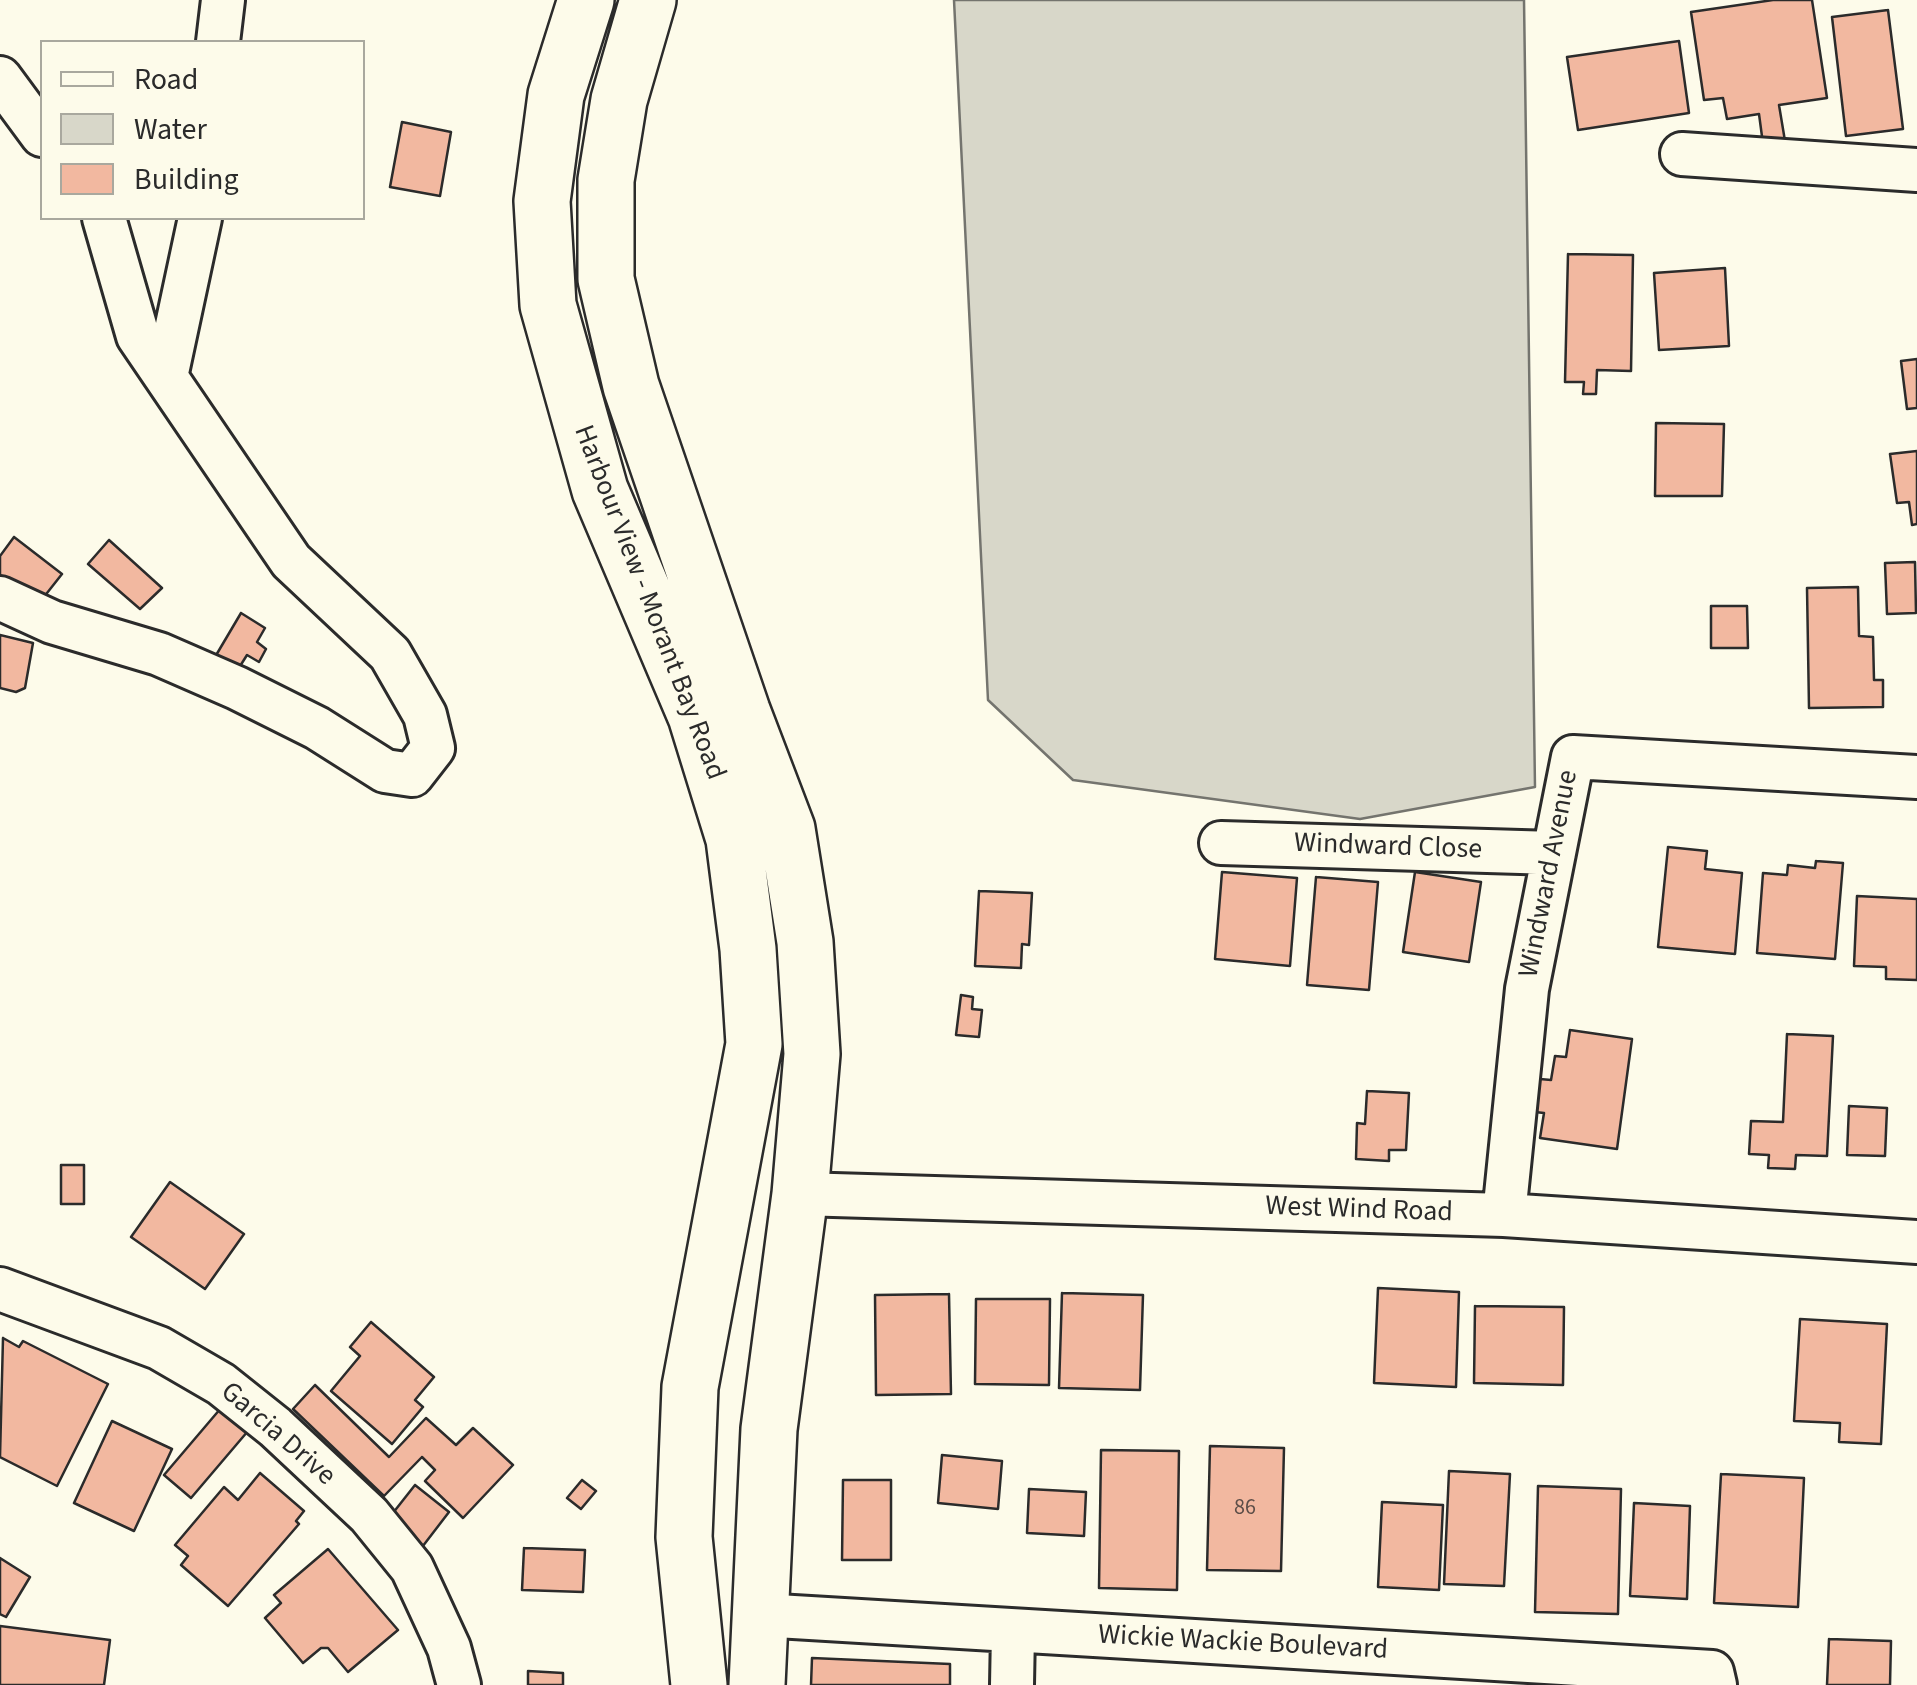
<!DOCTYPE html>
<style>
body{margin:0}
#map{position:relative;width:1917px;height:1685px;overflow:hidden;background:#fdfbea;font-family:"Source Sans 3",sans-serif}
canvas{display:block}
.legend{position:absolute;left:40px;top:40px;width:325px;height:180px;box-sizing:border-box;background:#fdfbea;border:2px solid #a9a89e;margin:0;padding:12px 18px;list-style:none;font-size:30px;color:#2b2b2b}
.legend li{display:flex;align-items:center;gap:20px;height:50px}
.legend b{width:50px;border:2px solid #a9a89e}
</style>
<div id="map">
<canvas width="1917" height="1685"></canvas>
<ul class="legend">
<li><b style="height:12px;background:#fdfbea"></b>Road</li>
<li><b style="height:28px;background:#d8d7c9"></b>Water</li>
<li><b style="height:28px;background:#f2b8a0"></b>Building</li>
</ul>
</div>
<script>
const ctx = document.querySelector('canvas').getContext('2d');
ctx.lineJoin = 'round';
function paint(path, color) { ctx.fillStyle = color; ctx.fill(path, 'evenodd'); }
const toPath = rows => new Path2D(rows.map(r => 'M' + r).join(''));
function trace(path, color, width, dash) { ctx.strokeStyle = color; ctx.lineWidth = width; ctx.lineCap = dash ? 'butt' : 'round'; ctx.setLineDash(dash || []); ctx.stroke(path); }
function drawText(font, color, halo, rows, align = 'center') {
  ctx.font = font + ' "Source Sans 3",sans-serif'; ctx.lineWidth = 8; ctx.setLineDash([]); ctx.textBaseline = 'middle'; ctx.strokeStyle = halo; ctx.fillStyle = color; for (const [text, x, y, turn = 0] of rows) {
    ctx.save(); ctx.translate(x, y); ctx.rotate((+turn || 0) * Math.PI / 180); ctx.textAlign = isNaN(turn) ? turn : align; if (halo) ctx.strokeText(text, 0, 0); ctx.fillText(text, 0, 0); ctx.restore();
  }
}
const water = toPath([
 [954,0,1524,0,1535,787,1360,819,1073,780,988,700,954,0]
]);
paint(water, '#d8d7c9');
trace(water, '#74746e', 2.5);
const building = toPath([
 [1773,0,1812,0,1827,98,1779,105,1785,141,1763,144,1759,114,1727,119,1723,98,1704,100,1691,12,1773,0],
 [1888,10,1903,129,1846,136,1832,17,1888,10],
 [1679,41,1689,113,1578,130,1567,57,1679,41],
 [402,122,451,132,440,196,390,187,402,122],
 [1568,254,1633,255,1631,371,1597,370,1596,394,1583,394,1584,382,1565,382,1568,254],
 [1725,268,1729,346,1659,350,1654,273,1725,268],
 [1917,359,1917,408,1907,409,1901,361,1917,359],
 [1656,423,1724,424,1722,496,1655,496,1656,423],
 [1917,451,1917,524,1912,525,1909,502,1897,503,1890,454,1917,451],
 [14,537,62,574,36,607,0,579,0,556,14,537],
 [109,540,162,588,140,609,88,564,109,540],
 [1915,562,1916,613,1887,614,1885,563,1915,562],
 [1858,587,1859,636,1873,637,1874,680,1883,680,1883,707,1809,708,1807,588,1858,587],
 [1711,606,1747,606,1748,648,1711,648,1711,606],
 [241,613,265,628,257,642,266,649,259,662,247,655,237,671,215,657,241,613],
 [0,635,33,643,25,688,16,692,0,688,0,635],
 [1668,847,1707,851,1705,869,1742,873,1735,954,1658,947,1668,847],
 [1816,861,1843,863,1835,959,1757,953,1763,873,1787,875,1788,865,1815,868,1816,861],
 [1222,872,1297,878,1290,966,1215,959,1222,872],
 [1415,872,1481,882,1469,962,1403,952,1415,872],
 [1316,877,1378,882,1369,990,1307,985,1316,877],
 [979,891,1032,893,1029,945,1022,944,1021,968,975,966,979,891],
 [1857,896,1917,899,1917,980,1886,979,1886,967,1854,966,1857,896],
 [961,995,973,997,972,1009,982,1010,979,1037,956,1035,961,995],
 [1570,1030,1632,1039,1617,1149,1540,1138,1544,1113,1535,1112,1540,1079,1551,1080,1555,1056,1566,1057,1570,1030],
 [1787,1034,1833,1036,1827,1156,1796,1155,1795,1169,1768,1168,1769,1155,1749,1154,1751,1121,1783,1122,1787,1034],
 [1367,1091,1409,1093,1406,1150,1389,1150,1389,1161,1356,1159,1357,1123,1365,1124,1367,1091],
 [1849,1106,1887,1108,1885,1156,1847,1155,1849,1106],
 [61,1165,84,1165,84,1204,61,1204,61,1165],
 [170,1182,244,1234,205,1289,131,1237,170,1182],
 [1378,1288,1459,1292,1456,1387,1374,1383,1378,1288],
 [1062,1293,1143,1295,1140,1390,1059,1388,1062,1293],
 [949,1294,951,1394,876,1395,875,1295,949,1294],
 [976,1299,1050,1299,1049,1385,975,1384,976,1299],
 [1475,1306,1564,1307,1563,1385,1474,1383,1475,1306],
 [1800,1319,1887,1324,1881,1444,1839,1442,1840,1423,1794,1421,1800,1319],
 [371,1322,434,1377,415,1400,423,1407,392,1444,331,1391,360,1356,350,1347,371,1322],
 [3,1338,19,1347,23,1341,108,1384,57,1486,0,1457,3,1338],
 [315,1385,389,1457,426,1418,456,1445,473,1428,513,1465,463,1518,425,1481,435,1470,422,1457,384,1496,293,1409,315,1385],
 [221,1408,248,1431,191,1498,164,1475,221,1408],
 [112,1421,172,1449,134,1531,74,1503,112,1421],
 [1210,1446,1284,1448,1281,1571,1207,1570,1210,1446],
 [1101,1450,1179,1451,1177,1590,1099,1588,1101,1450],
 [942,1455,1002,1461,998,1509,938,1503,942,1455],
 [1449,1471,1510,1474,1504,1586,1444,1584,1449,1471],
 [260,1473,304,1511,296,1521,299,1524,228,1606,181,1565,188,1556,175,1545,224,1487,238,1500,260,1473],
 [1721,1474,1804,1478,1798,1607,1714,1603,1721,1474],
 [582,1480,596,1491,581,1509,567,1498,582,1480],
 [843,1480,891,1480,891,1560,842,1560,843,1480],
 [415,1485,449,1512,416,1555,389,1518,415,1485],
 [1538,1486,1621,1489,1618,1614,1535,1612,1538,1486],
 [1029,1489,1086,1492,1084,1536,1027,1533,1029,1489],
 [1382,1502,1443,1505,1439,1590,1378,1587,1382,1502],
 [1634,1503,1690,1506,1687,1599,1630,1596,1634,1503],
 [524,1548,585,1550,583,1592,522,1590,524,1548],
 [328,1549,398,1630,348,1672,328,1648,321,1648,303,1663,265,1618,281,1603,274,1595,328,1549],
 [0,1558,30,1577,6,1617,0,1614,0,1558],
 [0,1626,110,1640,104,1685,0,1685,0,1626],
 [1829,1639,1891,1641,1890,1685,1827,1685,1829,1639],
 [812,1658,950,1664,950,1685,811,1685,812,1658],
 [528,1671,563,1673,563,1685,528,1685,528,1671]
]);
paint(building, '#f2b8a0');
trace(building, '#2b2b2b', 2.5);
const minor = toPath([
 [218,42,223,0],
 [0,78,42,135],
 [1682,154,1917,170],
 [166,377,200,218],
 [0,598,52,622,159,654,237,688,317,728,385,771,412,775,433,748,425,715,390,654,291,561,138,336,104,218],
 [1221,843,1554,853],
 [800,1194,1504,1215,1917,1242],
 [1504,1215,1527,989,1573,757,1917,777],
 [0,1289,159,1348,221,1384,275,1427,369,1515,412,1568,449,1648,459,1685],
 [760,1615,1712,1672,1715,1685],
 [1012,1685,1013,1632]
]);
const highway = toPath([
 [586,0,556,95,542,201,548,305,600,490,696,716,734,839,748,949,754,1044,690,1387,684,1537,699,1685],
 [648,0,619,100,606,180,606,279,631,386,742,711,787,829,805,942,812,1054,800,1194,769,1429,757,1685]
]);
trace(minor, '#2b2b2b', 48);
trace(highway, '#2b2b2b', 60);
trace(minor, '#fdfbea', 42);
trace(highway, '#fdfbea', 55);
drawText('22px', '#5d4e48', null, [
 ["86",1245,1509]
]);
drawText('28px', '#2b2b2b', '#fdfbea', [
 ["Harbour View - Morant Bay Road",648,603,69],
 ["Windward Close",1388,848,2],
 ["Windward Avenue",1550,874,-79],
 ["West Wind Road",1359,1211,2],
 ["Garcia Drive",277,1435,41],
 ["Wickie Wackie Boulevard",1243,1644,3]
]);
</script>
